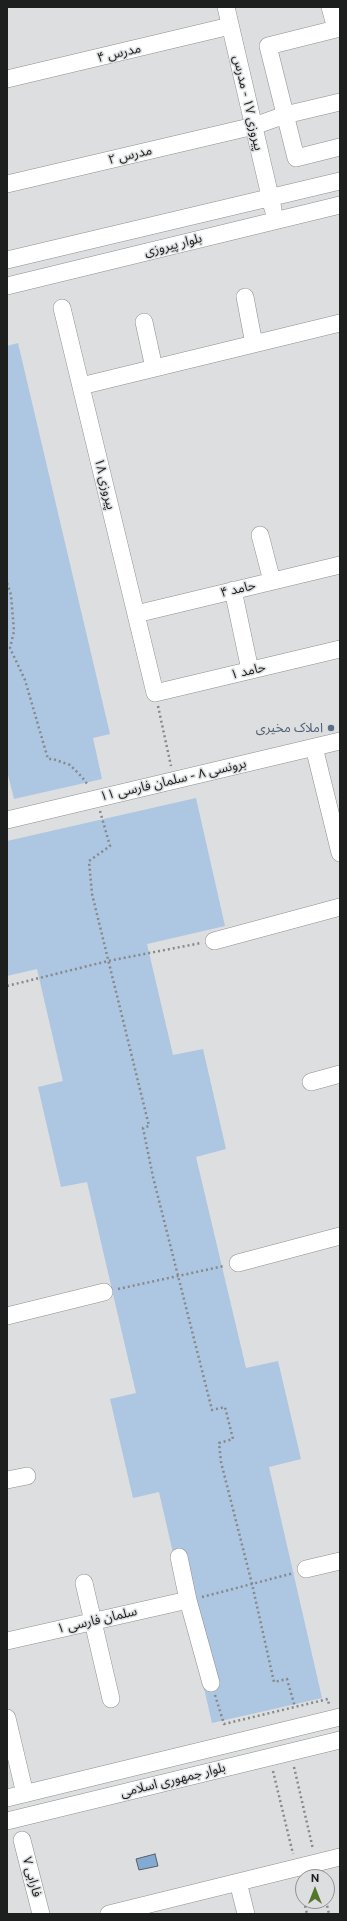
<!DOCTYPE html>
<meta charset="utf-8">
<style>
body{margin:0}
#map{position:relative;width:347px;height:1921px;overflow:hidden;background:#dddedf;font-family:"Public Sans",sans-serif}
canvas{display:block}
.frame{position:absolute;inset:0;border:8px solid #1d1e1e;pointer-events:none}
.north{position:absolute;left:295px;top:1869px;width:40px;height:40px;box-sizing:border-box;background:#dddedf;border:1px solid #909192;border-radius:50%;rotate:0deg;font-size:11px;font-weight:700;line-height:16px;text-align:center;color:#1d1e1e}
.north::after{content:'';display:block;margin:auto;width:14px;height:18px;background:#53752d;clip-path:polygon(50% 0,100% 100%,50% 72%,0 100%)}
</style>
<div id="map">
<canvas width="347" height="1921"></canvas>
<div class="frame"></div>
<div class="north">N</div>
</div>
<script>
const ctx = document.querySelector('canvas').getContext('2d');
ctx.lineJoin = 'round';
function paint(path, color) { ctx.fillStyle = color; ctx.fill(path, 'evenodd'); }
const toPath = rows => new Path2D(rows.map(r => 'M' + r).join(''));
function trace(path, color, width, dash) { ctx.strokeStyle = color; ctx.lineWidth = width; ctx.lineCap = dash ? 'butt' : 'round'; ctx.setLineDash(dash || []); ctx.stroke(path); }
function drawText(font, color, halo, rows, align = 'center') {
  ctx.font = font + ' "Public Sans","Noto Sans Arabic",sans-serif'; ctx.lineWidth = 3; ctx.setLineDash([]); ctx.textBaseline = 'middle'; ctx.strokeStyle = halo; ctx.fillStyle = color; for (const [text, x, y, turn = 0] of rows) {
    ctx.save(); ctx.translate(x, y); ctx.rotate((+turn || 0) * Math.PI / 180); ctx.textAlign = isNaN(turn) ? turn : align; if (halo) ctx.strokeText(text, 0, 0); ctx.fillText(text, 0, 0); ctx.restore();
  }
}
paint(toPath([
 [18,343,110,734,93,738,102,779,14,799,7,771,7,346],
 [196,798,225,926,147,944,173,1055,203,1049,226,1149,196,1157,246,1368,278,1361,301,1459,269,1467,322,1698,212,1723,159,1492,133,1498,110,1399,136,1393,87,1182,61,1187,38,1087,63,1081,37,969,7,976,7,841]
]), '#adc6e1');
const building = toPath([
 [155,1854,158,1866,139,1870,136,1859,155,1854]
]);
paint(building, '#82aad3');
trace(building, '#5d5e5e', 1);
const minor = toPath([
 [226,7,273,209],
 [330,7,336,29,268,46,296,158,340,147],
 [7,79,230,26],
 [7,184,254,126,285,115,340,102],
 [7,260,340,181],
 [7,286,340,205],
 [245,297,254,344],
 [62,308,155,693,340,649],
 [144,322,154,368],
 [81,386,340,323],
 [260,535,272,581],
 [233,590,250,670],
 [136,614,340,565],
 [314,747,340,853],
 [7,820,340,741],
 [214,941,340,907],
 [311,1082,340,1074],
 [238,1263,340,1236],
 [7,1316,104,1292],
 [7,1480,27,1476],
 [179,1557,188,1600,211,1683],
 [306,1569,340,1561],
 [84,1583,111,1699],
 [7,1641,188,1600],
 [7,1718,25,1794],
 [7,1798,340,1717],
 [7,1821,340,1740],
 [22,1840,41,1914],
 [238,1882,246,1914],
 [109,1914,340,1857]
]);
trace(minor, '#8e8f90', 18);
trace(toPath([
 [7,583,11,595,14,631,10,648,25,680,48,759,53,759,70,765,82,777,88,785],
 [158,706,171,766],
 [100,811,110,846,89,861,92,894,149,1126,143,1128,153,1177,212,1410,225,1407,233,1439,219,1443,221,1462,252,1584,274,1682,287,1679,295,1707],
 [7,986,108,961,201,943],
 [118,1289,224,1266],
 [202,1597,294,1573],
 [215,1695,224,1724,328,1699,329,1705],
 [294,1767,313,1849],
 [273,1771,293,1854],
 [300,1882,303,1895],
 [304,1901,307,1914],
 [326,1901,329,1914]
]), '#878888', 2.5, [2, 3]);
trace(minor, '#fff', 17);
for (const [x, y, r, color] of [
 [331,728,4,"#5c6f8a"]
]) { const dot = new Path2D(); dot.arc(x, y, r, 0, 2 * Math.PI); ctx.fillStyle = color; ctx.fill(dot); trace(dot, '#dddedf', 1.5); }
drawText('13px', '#1d1e1e', '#dddedf', [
 ["مدرس ۴",119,53,-13],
 ["پیروزی ۱۷ - مدرس",248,103,77],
 ["مدرس ۲",130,155,-13],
 ["بلوار پیروزی",173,245,-14],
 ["پیروزی ۱۸",105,484,76],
 ["حامد ۴",238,589,-13],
 ["حامد ۱",248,671,-13],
 ["برونسی ۸ - سلمان فارسی ۱۱",173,780,-13],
 ["سلمان فارسی ۱",97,1620,-13],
 ["بلوار جمهوری اسلامی",173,1780,-14],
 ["فارابی ۷",32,1877,75]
]);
drawText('13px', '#4e5e75', '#dddedf', [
 ["املاک مخیری",323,728]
], 'right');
</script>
